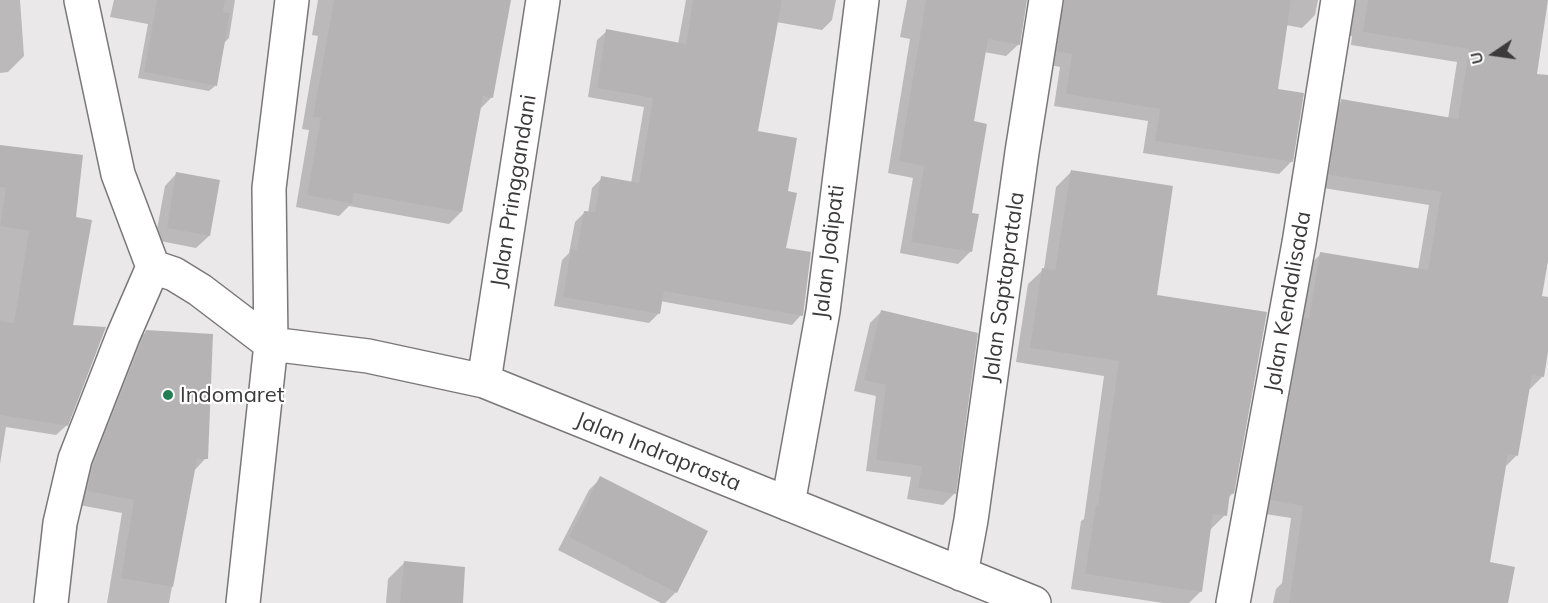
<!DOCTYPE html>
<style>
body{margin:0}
#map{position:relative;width:1548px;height:603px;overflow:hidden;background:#ebe8ea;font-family:Mulish,sans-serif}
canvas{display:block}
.north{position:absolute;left:1464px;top:24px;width:60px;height:60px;-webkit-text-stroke:4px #fff;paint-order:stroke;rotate:257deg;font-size:16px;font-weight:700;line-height:24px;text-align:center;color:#3c3a3b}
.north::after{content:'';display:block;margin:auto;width:21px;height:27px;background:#3c3a3b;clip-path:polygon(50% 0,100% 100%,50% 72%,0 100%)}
</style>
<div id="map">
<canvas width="1548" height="603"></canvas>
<div class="north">U</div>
</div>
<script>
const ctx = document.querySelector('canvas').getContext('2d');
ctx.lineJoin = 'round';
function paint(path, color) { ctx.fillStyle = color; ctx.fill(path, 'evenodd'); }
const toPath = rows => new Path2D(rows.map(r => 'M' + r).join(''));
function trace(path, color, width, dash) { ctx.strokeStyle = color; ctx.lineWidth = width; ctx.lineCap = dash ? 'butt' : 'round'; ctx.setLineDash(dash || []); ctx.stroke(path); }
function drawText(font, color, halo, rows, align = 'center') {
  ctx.font = font + ' Mulish,sans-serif'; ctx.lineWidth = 4.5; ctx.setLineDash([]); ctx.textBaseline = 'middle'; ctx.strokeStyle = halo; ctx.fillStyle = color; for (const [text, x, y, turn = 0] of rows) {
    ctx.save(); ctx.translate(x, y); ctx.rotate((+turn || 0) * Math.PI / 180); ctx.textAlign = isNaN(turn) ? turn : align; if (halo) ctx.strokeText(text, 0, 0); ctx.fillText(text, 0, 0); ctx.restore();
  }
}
paint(toPath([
 [0,0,20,0,24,56,8,72,0,73],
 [114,0,235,0,229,38,223,44,216,85,209,91,138,78,148,24,110,17],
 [318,0,509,0,492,97,480,109,461,212,449,224,349,206,339,216,296,207,309,130,302,129,318,36,312,35],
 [686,0,836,0,832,20,822,30,776,22,756,132,786,192,785,249,801,315,792,325,660,301,658,314,649,323,554,306,562,260,569,253,575,222,585,212,588,213,592,188,602,178,631,183,644,107,588,97,597,40,607,31,678,44],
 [907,0,1025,0,1019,44,1006,56,984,52,972,122,970,252,958,264,900,253,913,178,888,173,910,39,900,37],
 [1065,0,1318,0,1315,15,1302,28,1286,25,1277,90,1292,161,1279,174,1143,153,1148,121,1054,106,1060,67,1045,64,1052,20,1064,7],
 [1339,0,1547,0,1535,75,1548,77,1548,232,1541,297,1548,298,1548,343,1542,377,1530,389,1528,389,1517,455,1504,468,1488,563,1507,603,1273,603,1276,589,1282,583,1291,518,1259,513,1308,266,1321,254,1418,270,1429,205,1317,187,1329,114,1342,101,1448,119,1457,62,1351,45,1352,36,1342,34],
 [0,147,74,218,66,426,56,435,6,427,0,464],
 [1071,172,1155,297,1233,493,1228,498,1225,515,1210,530,1200,592,1189,603,1163,603,1071,589,1081,521,1084,519,1104,376,1016,362,1028,284,1044,269,1056,187],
 [177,173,209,236,196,248,155,240,165,186],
 [881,312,954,494,943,505,907,499,911,477,866,471,876,396,854,391,870,323],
 [147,331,206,458,193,472,169,603,107,603,122,513,74,504,133,345],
 [601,478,676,592,665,603,661,603,558,550,589,490],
 [404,563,461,603,386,603,388,579]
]), '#0003');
paint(toPath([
 [157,0,225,0,223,12,230,13,217,86,144,72],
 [334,0,511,0,493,98,483,96,462,212,354,193,352,204,307,195,321,118,313,117],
 [693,0,782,0,758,131,797,138,788,191,797,193,786,248,811,252,803,316,664,291,660,314,563,297,571,249,577,250,584,211,595,212,601,176,639,183,653,98,597,88,606,29,686,44],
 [926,0,1027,0,1020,45,988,39,974,121,987,124,972,213,979,214,972,252,911,242,924,166,899,161],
 [1064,0,1291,0,1278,89,1304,93,1293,162,1155,141,1160,109,1066,94,1072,54,1057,52],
 [1368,0,1548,0,1537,74,1548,75,1548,261,1542,296,1548,297,1548,352,1544,377,1532,375,1518,456,1508,454,1490,562,1515,567,1508,603,1289,603,1303,506,1271,500,1304,318,1309,318,1320,252,1428,270,1441,192,1329,175,1341,99,1458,119,1469,49,1363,32],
 [0,145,83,155,76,217,92,220,73,325,106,327,68,426,0,415,0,321,14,323,29,231,0,226,6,188,0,187],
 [1071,170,1173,186,1157,295,1267,312,1234,494,1230,493,1227,516,1213,514,1202,592,1085,574,1096,505,1098,505,1119,361,1030,348,1042,268,1055,270],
 [176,172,220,180,210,236,167,228],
 [881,310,978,333,956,494,918,488,922,466,876,460,886,385,864,380],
 [146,330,213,334,208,459,197,459,173,587,121,578,134,500,87,491,93,465],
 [600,476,708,531,677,593,569,537],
 [404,561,465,567,463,603,400,603]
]), '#b6b3b5');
const minor = toPath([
 [153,267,174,274,200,290,271,344],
 [271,344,368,356,484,381,1034,603],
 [484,381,543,0],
 [788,504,823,311,862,0],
 [961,574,971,520,1022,152,1046,0],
 [51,603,60,523,75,459,123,336,153,267,118,174,81,0],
 [243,603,271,344,269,188,292,0],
 [1233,603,1299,243,1338,0]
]);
trace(minor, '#7a7779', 36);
trace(minor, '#fff', 33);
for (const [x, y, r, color] of [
 [168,395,6,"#237e54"]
]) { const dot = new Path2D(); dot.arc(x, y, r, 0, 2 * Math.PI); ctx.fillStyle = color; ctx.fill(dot); trace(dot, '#fff', 2); }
drawText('22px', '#3c3a3b', '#fff', [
 ["Jalan Pringgandani",514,191,-81],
 ["Jalan Jodipati",829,252,-83],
 ["Jalan Saptapratala",1004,287,-82],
 ["Jalan Kendalisada",1288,302,-80],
 ["Jalan Indraprasta",658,452,22]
]);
drawText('22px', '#3c3a3b', '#fff', [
 ["Indomaret",180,395]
], 'left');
</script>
